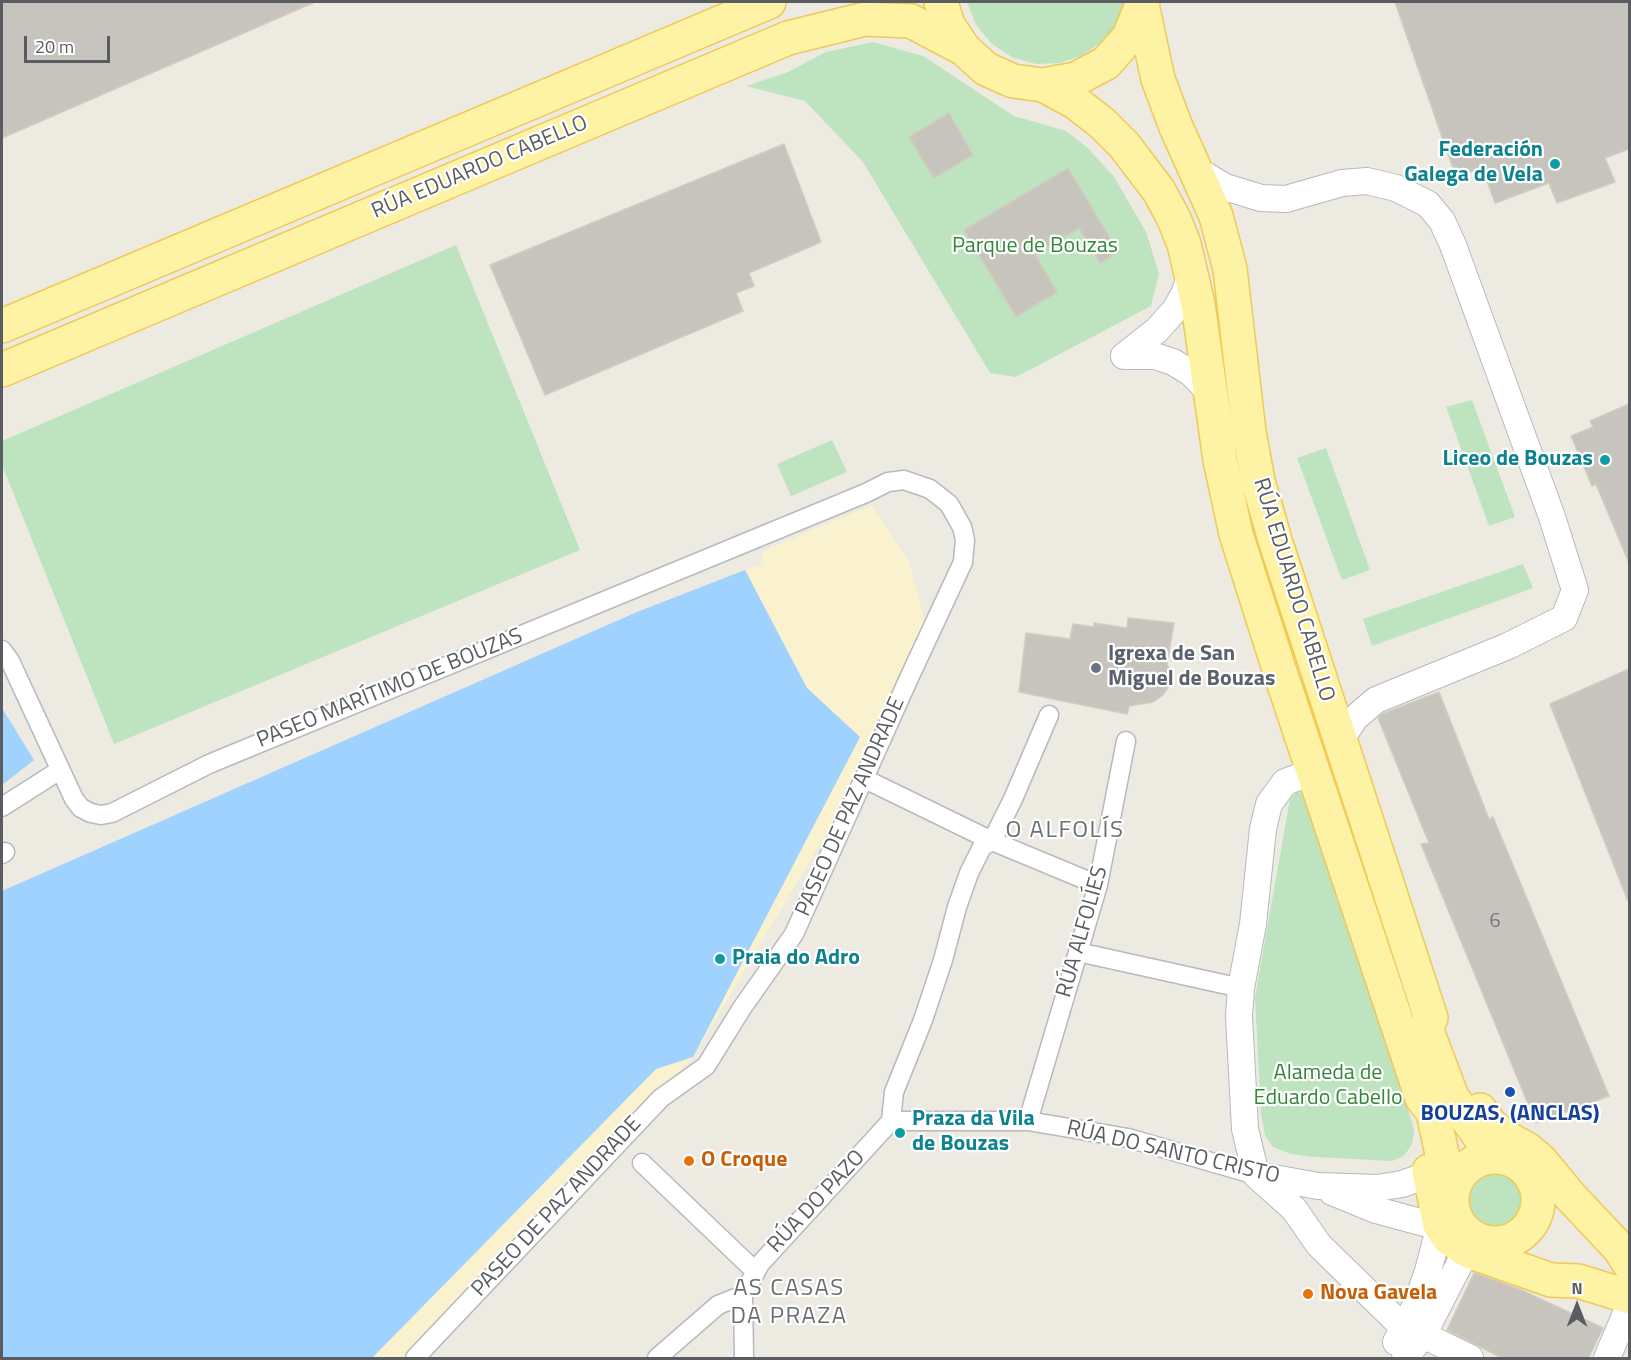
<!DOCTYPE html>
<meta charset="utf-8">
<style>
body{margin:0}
#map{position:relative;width:1631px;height:1360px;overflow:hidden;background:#eceae1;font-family:"Titillium Web",sans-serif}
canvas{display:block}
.frame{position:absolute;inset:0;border:3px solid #595d62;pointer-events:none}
.north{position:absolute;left:1547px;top:1276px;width:60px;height:60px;-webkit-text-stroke:4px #fff;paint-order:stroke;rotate:0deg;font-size:16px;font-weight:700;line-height:24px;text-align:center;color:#595d62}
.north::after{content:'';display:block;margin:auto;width:21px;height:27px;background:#595d62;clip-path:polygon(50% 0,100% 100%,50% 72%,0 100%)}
.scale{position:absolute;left:24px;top:36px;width:86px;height:27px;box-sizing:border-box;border:3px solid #595d62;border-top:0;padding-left:8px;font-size:18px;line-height:21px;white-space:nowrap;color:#595d62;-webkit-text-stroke:4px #fff;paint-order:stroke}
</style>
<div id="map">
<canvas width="1631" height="1360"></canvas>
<div class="frame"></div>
<div class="north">N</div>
<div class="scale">20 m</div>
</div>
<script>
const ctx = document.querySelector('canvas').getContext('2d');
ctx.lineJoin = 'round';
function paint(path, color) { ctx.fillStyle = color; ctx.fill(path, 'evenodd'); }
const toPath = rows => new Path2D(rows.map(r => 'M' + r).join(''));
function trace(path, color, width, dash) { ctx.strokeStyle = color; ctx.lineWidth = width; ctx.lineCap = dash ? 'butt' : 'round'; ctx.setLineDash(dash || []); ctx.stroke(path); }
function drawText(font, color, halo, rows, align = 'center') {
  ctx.font = font + ' "Titillium Web",sans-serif'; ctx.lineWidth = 4.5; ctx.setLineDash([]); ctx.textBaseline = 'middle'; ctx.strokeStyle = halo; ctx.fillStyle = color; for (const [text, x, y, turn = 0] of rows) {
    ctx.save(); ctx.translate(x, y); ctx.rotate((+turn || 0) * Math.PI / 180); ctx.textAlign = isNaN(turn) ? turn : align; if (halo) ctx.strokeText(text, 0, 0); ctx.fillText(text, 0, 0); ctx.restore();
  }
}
paint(toPath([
 [967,2,1125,2,1118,22,1103,41,1083,55,1060,63,1036,64,1012,57,992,44,976,25],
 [873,42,923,56,1014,116,1066,131,1088,148,1114,177,1146,232,1159,273,1151,306,1016,377,990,373,863,162,805,101,746,86,786,73,826,52],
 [456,245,580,550,114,744,2,465,2,441],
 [1472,400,1515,517,1489,526,1446,407],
 [832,440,847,472,791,496,777,464],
 [1326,448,1370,570,1342,580,1297,458],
 [1523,564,1533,588,1372,646,1363,619],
 [1297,792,1307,794,1414,1129,1412,1144,1404,1156,1392,1161,1314,1157,1291,1154,1273,1147,1265,1135,1261,1114,1255,997,1290,799],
 '1464 1200a32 32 0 1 1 64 0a32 32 0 1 1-64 0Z'
]), '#bde4be');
paint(toPath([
 [872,505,909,562,927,629,885,735,693,1057,597,1157,458,1308,405,1358,220,1358,637,612,761,564,763,551]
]), '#faf1cf');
paint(toPath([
 [745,570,807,688,860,737,693,1057,656,1069,372,1358,2,1358,2,891,637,612],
 [2,708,34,760,2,785]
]), '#9fd2fe');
const building = toPath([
 [2,2,315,2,2,138,2,2],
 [1395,2,1629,2,1629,149,1605,158,1615,182,1557,203,1549,183,1495,203,1482,168,1456,177,1395,2],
 [949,113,973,155,934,178,909,137,949,113],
 [784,144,821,242,749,273,754,286,736,293,743,311,545,395,490,265,784,144],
 [1068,168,1118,252,1100,263,1079,228,1035,255,1057,292,1016,317,964,230,1068,168],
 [1629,404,1629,563,1596,484,1592,486,1571,436,1593,427,1590,421,1629,404],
 [1128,618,1174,623,1167,664,1171,672,1171,683,1163,695,1153,702,1129,706,1127,714,1019,692,1026,633,1070,639,1073,624,1094,627,1094,623,1127,628,1128,618],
 [1629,669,1629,901,1628,901,1550,704,1629,669],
 [1439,692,1489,819,1493,817,1609,1096,1536,1123,1421,844,1429,843,1378,718,1382,714,1439,692],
 [1474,1273,1519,1289,1603,1328,1588,1359,1504,1359,1447,1330,1474,1273]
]);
paint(building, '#c7c4be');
trace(building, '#d1ccbf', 1.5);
const pedestrian = toPath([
 [2,650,10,661,74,799,81,808,91,813,101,815,112,813,209,764,866,493,888,482,904,480,930,489,949,504,962,527,965,540,963,562,909,678,794,934,742,1008,706,1066,661,1098,415,1358],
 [865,779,992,841,1098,885],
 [2,807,60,770],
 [2,854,5,852],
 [1078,952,1241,988],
 [891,1121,894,1092,923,1020,943,960,957,907,969,873,982,847,992,841,1013,799,1049,715],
 [891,1121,1028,1121,1128,1138,1256,1175],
 [1028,1121,1098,885,1126,741],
 [642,1163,756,1272],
 [657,1358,718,1305,743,1295],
 [744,1358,743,1295,760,1264,891,1121]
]);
const minor = toPath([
 [1197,170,1225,187,1261,198,1286,199,1342,183,1367,181,1396,188,1428,204,1442,221,1453,245,1552,517,1575,590,1564,618,1508,646,1376,700,1355,718,1340,741],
 [1124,356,1157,330,1175,310,1184,294,1192,273],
 [1124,356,1155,356,1173,362,1191,373,1204,386,1211,399],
 [1313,772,1285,782,1269,804,1263,829,1253,924,1241,988,1239,1016,1245,1129,1256,1175,1294,1209,1319,1245,1404,1328],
 [1257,1175,1318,1186,1377,1188,1402,1184,1430,1174],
 [1332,1192,1376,1210,1424,1223,1458,1228],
 [1423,1335,1470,1358],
 [1396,1342,1416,1305,1428,1271,1440,1225],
 [1405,1358,1423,1335,1462,1259,1468,1251,1485,1243],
 [1607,1358,1630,1304]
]);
const primary = toPath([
 [941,2,948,25,964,49,986,69,1013,81,1043,85,1076,79,1106,63,1129,37,1143,2],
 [1142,5,1158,79,1176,127,1216,216,1230,269,1249,432,1258,481,1275,540,1431,1018,1426,1028,1452,1097,1494,1157],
 [1043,85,1075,102,1102,123,1124,145,1159,191,1174,219,1184,244,1198,304,1220,460,1236,534,1279,669,1422,1098,1433,1112,1451,1196],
 [2,326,769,2],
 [2,370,788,38,865,19,911,21,964,49],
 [1480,1110,1490,1124,1505,1137,1527,1149,1541,1161,1570,1196,1619,1248,1630,1265],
 '1452 1200a43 43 0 1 1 86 0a43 43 0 1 1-86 0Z',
 [1429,1171,1440,1225,1449,1238,1468,1251,1551,1280,1578,1281,1630,1297]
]);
trace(pedestrian, '#b6b9be', 21);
trace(minor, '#b6b9be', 28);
trace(primary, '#f0c956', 36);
trace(pedestrian, '#fff', 18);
trace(minor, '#fff', 26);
trace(primary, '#fef2a4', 33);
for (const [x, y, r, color] of [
 [1555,164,6,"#0f9aa8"],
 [1605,460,6,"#0f9aa8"],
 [1096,668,6,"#6b7280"],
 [720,959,6,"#0f9aa8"],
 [1510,1092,6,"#1a4fb4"],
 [900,1133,6,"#0f9aa8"],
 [689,1161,6,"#e8710a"],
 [1308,1294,6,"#e8710a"]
]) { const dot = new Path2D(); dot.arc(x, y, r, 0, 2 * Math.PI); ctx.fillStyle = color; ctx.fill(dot); trace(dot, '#fff', 2); }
drawText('20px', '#747779', null, [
 ["6",1495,922]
]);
drawText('bold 22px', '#0d838f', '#fff', [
 ["Federación",1543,151],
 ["Galega de Vela",1543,176],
 ["Liceo de Bouzas",1593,460],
 ["Praia do Adro",732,959,"left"],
 ["Praza da Vila",912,1120,"left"],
 ["de Bouzas",912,1145,"left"]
], 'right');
drawText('22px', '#595d62', '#fff', [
 ["RÚA EDUARDO CABELLO",480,168,-23],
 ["RÚA EDUARDO CABELLO",1293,590,73],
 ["PASEO MARÍTIMO DE BOUZAS",390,689,-22],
 ["PASEO DE PAZ ANDRADE",851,807,-66],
 ["RÚA ALFOLÍES",1083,932,-74],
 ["RÚA DO SANTO CRISTO",1173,1153,13],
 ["RÚA DO PAZO",817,1202,-47],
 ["PASEO DE PAZ ANDRADE",557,1207,-47]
]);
drawText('22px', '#35853b', '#fff', [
 ["Parque de Bouzas",1035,247],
 ["Alameda de",1328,1074],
 ["Eduardo Cabello",1328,1099]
]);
drawText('bold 22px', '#5b616d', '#fff', [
 ["Igrexa de San",1108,655],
 ["Miguel de Bouzas",1108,680]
], 'left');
drawText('bold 22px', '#164399', '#fff', [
 ["BOUZAS, (ANCLAS)",1510,1115]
]);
drawText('bold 22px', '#c56008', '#fff', [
 ["O Croque",701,1161],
 ["Nova Gavela",1320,1294]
], 'left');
ctx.letterSpacing = '1.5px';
drawText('24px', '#6a6f74', '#fff', [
 ["O ALFOLÍS",1065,831],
 ["AS CASAS",789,1289],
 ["DA PRAZA",789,1317]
]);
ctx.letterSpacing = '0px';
</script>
